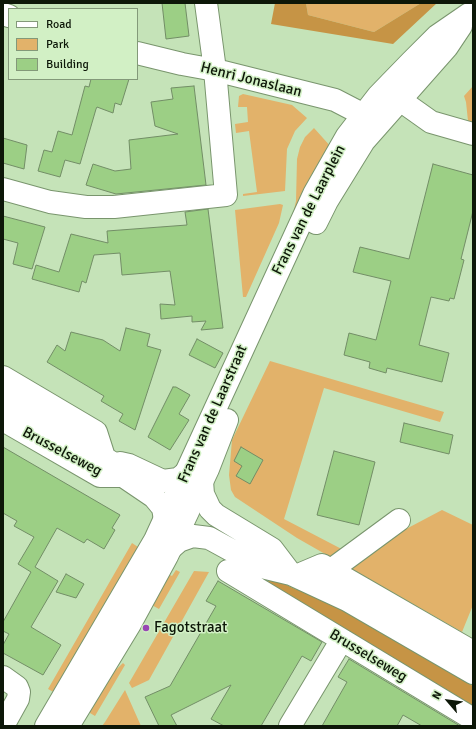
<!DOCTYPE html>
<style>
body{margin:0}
#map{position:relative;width:476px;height:729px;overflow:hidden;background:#c5e3b8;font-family:Signika,sans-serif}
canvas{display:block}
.frame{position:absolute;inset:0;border:4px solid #0d1708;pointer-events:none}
.legend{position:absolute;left:8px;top:8px;width:130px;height:72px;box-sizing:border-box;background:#d2f0c5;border:1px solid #839979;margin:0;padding:5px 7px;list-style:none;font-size:12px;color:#0d1708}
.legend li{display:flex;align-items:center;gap:8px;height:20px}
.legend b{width:20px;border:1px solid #839979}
.north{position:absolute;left:428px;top:681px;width:40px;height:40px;-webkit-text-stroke:3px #d2f0c5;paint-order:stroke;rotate:298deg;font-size:11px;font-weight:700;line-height:16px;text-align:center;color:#0d1708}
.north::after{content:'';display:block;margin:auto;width:14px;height:18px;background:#0d1708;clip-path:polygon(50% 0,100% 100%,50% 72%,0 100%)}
</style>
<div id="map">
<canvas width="476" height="729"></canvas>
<div class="frame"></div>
<ul class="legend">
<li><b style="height:5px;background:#fff"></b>Road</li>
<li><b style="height:11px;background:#e2b26a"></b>Park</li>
<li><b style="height:11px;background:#9ccf85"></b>Building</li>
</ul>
<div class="north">N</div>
</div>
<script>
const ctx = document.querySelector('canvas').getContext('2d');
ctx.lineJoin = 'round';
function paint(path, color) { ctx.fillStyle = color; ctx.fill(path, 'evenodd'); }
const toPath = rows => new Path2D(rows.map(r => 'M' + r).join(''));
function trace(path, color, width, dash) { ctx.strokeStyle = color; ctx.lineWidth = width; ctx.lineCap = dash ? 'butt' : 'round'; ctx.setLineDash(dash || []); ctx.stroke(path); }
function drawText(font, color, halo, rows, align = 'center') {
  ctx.font = font + ' Signika,sans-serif'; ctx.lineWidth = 3; ctx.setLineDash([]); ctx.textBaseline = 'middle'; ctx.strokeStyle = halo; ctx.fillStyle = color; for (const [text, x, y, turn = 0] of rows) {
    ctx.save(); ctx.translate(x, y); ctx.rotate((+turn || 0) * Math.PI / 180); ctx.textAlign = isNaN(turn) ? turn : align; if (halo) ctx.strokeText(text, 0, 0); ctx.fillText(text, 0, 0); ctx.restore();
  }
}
paint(toPath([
 [306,3,421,3,374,32,308,15],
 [473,86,473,125,468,121,466,102,464,96],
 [243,94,292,105,307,118,295,131,287,149,285,191,243,196,243,194,257,192,249,131,236,133,235,124,248,122,247,107,238,107,239,96],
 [314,128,332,148,291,223,296,201,297,159,300,147,305,137],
 [280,204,283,205,279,223,246,297,243,297,235,210],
 [270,361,444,412,440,422,324,388,284,519,355,556,442,510,473,525,473,605,462,632,297,538,235,497,231,490,229,475,232,440],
 [132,543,144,551,59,695,48,689],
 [176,570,180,572,159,609,148,603,164,572,172,576],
 [194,571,209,572,149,680,132,688,129,683],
 [123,663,125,665,95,716,85,710,96,689],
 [125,690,141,726,102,726,105,722]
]), '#e2b26a');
paint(toPath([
 [275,3,306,3,308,15,374,32,421,3,437,3,393,44,271,24],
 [270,577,295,589,320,597,473,686,473,713,271,588,268,582]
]), '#c69445');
const building = toPath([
 [162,3,185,3,189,36,166,39,162,3],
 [91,79,129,79,121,105,115,103,113,113,97,107,96,109,80,164,65,160,60,177,38,171,44,150,52,152,58,131,72,135,85,86,89,87,91,79],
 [194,86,206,185,116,194,86,185,93,164,115,171,131,169,129,140,178,134,155,126,151,102,173,99,171,88,194,86],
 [3,138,27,145,24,169,3,163,3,138],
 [433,164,473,175,473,211,461,259,464,260,454,299,450,298,449,301,431,297,419,345,449,353,442,382,387,368,386,373,369,368,370,362,344,355,349,333,376,340,391,281,353,272,360,247,409,259,433,164],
 [208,209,223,328,201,330,206,321,192,322,192,316,161,319,160,304,175,305,170,271,122,275,120,253,94,255,86,283,82,281,79,292,32,279,36,265,59,272,71,234,108,243,107,231,187,225,185,212,208,209],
 [3,216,45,227,32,269,13,264,18,243,3,239,3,216],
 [126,328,150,334,147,346,161,350,135,430,119,421,123,414,101,401,104,396,47,362,57,345,65,351,71,332,103,340,120,351,126,328],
 [197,339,223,353,215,368,189,355,197,339],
 [173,387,176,387,190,395,179,414,189,420,170,450,148,437,173,387],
 [404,423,453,435,449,454,400,442,404,423],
 [3,447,120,515,112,528,115,530,104,549,87,539,84,543,57,528,35,567,58,581,31,627,61,645,43,675,3,653,3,645,9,634,3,631,3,622,31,572,18,564,34,537,14,526,17,521,3,513,3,447],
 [241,447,263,460,250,484,236,476,242,466,234,461,241,447],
 [334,451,375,462,359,525,317,515,334,451],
 [66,574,84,584,76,598,56,592,66,574],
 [218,581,322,642,311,661,302,656,261,726,224,726,211,719,231,685,171,715,177,726,159,726,145,697,170,686,216,606,206,601,218,581],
 [349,659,460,726,422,726,403,715,397,726,322,726,347,682,338,677,349,659]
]);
paint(building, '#9ccf85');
trace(building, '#728d66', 1);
const minor = toPath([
 [3,14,9,16],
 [137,53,182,64,215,70,335,100,362,114],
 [400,100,431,122,473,134],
 [3,189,50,202,86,207,114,207,226,195,215,70,206,3],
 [3,377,96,432,104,457],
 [3,398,111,462,123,476,154,497,163,508,165,520],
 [3,420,100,476,123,476],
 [120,463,129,465,163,481,178,479,188,471],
 [202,481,203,494,210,509,216,515,272,549,291,574],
 [171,548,179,541,193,536,209,538,262,567,291,574,347,600,473,673],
 [331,570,399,520],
 [228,571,473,719],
 [296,576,322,565,473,652],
 [3,677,17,687,19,692,18,699,3,726],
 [290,726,341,641]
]);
const major = toPath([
 [316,223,327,201,364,141,447,47,461,26],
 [46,726,155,540,314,194,347,136,378,96,411,62,437,36,469,14],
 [68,726,130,624,167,556,208,469,227,420]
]);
trace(minor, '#79956d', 24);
trace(major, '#79956d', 24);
trace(minor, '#fff', 22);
trace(major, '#fff', 22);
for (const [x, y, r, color] of [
 [146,628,4,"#9846b4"]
]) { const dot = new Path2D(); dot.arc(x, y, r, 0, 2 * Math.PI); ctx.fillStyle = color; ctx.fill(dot); trace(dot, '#d2f0c5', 1.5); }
drawText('15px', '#0d1708', '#d2f0c5', [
 ["Henri Jonaslaan",251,80,14],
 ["Frans van de Laarplein",309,210,-63],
 ["Frans van de Laarstraat",213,414,-66],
 ["Brusselseweg",62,452,28],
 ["Brusselseweg",368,656,31]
]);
drawText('15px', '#0d1708', '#d2f0c5', [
 ["Fagotstraat",154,628]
], 'left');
</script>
